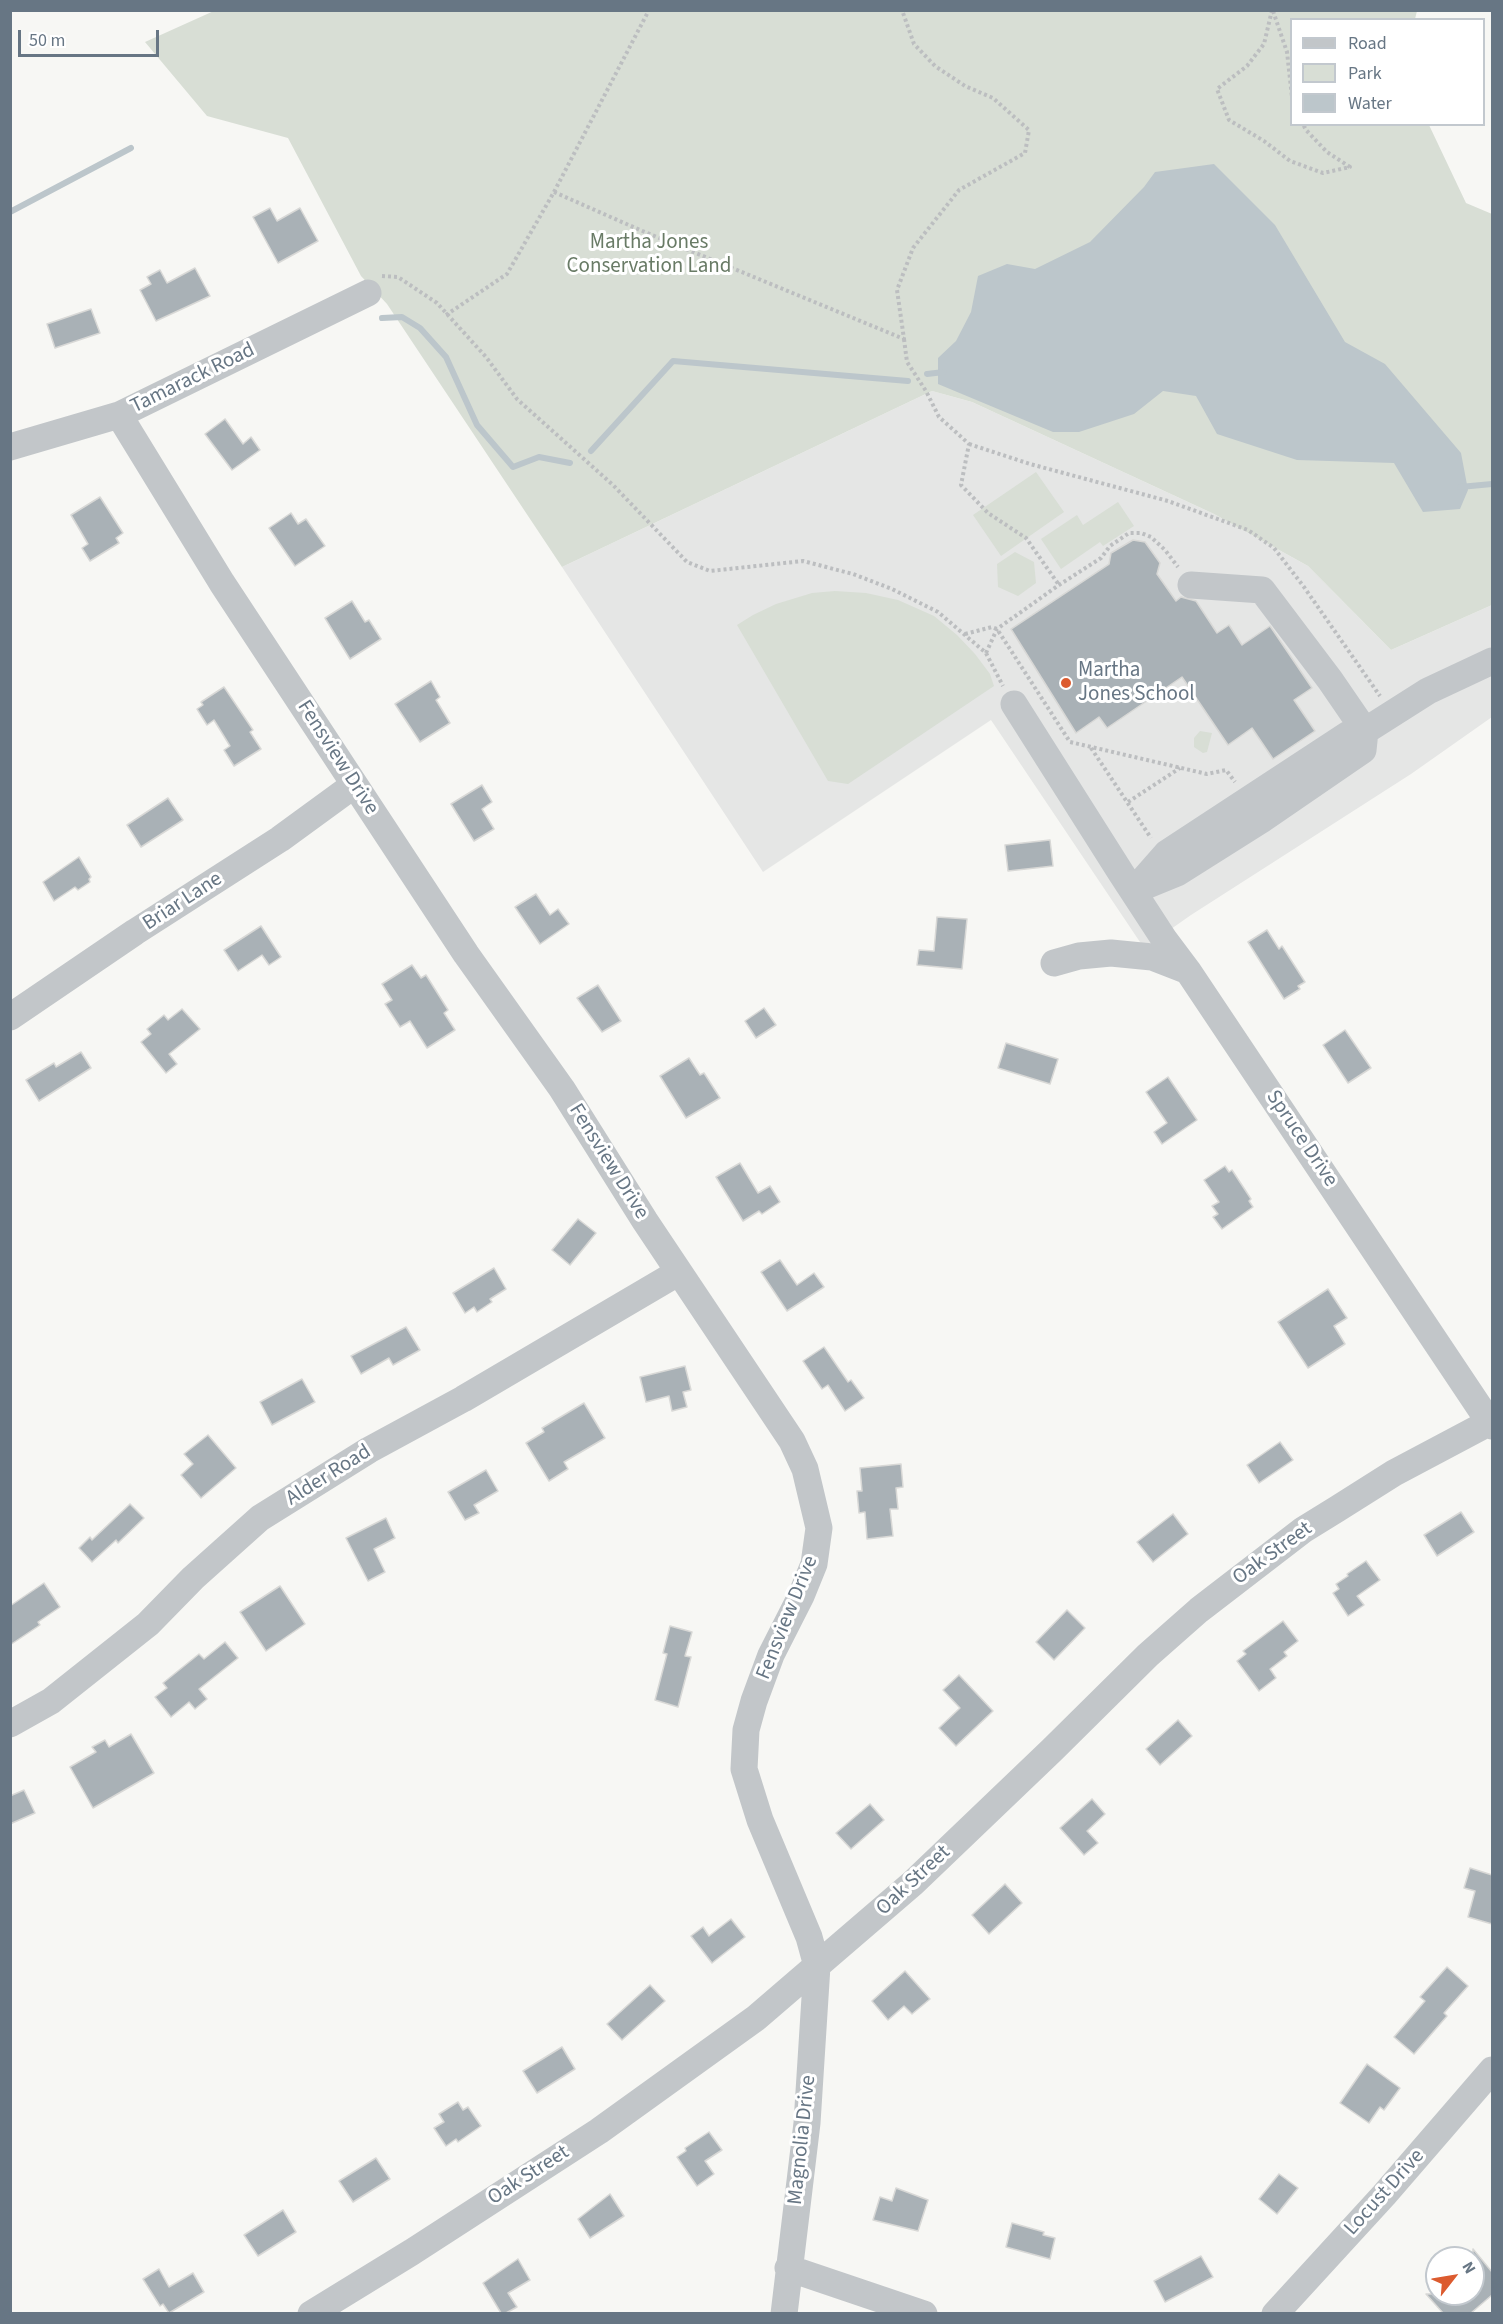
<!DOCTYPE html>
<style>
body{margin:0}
#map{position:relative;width:1503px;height:2324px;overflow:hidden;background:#f7f7f4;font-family:"Source Sans 3",sans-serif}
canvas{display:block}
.frame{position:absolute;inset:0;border:12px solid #677684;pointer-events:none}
.legend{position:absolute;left:1290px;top:18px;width:195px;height:108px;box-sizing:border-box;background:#fff;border:2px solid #c2c8ce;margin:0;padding:8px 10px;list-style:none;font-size:18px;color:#677684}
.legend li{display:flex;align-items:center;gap:12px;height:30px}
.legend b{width:30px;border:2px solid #c2c8ce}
.north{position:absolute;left:1425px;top:2246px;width:60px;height:60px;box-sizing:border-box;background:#fff;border:2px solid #c2c8ce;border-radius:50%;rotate:59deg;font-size:16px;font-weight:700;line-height:24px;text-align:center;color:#677684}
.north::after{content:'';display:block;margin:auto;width:21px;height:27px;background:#dc5b2f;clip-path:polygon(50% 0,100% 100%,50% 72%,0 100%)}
.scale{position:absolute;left:18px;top:30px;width:141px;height:27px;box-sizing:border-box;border:3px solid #677684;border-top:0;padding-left:8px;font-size:18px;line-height:21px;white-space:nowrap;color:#677684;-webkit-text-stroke:4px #fff;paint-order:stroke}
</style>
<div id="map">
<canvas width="1503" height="2324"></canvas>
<div class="frame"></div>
<ul class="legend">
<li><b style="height:8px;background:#c2c6c9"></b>Road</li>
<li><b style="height:16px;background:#d8ded5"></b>Park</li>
<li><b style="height:16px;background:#bcc6cb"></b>Water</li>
</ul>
<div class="north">N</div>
<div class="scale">50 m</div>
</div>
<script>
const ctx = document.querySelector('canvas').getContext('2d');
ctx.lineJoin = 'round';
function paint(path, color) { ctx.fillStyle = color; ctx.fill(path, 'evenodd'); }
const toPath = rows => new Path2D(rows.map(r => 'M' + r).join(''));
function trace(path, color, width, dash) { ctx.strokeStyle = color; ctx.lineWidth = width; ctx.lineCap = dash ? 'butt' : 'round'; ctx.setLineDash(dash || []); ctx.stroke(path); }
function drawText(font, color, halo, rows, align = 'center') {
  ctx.font = font + ' "Source Sans 3",sans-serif'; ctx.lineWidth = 6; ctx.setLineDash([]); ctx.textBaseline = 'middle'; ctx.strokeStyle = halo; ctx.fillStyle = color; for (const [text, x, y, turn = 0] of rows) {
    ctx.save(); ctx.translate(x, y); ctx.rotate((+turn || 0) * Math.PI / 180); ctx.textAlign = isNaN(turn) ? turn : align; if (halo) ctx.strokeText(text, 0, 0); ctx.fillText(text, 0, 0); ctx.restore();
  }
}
paint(toPath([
 [932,391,972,402,1214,514,1308,566,1391,650,1492,605,1492,717,1411,774,1191,915,1144,948,991,720,763,872,562,567]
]), '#e5e6e5');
paint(toPath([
 [216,10,1417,11,1415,19,1292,20,1292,124,1429,125,1466,203,1492,214,1492,605,1391,650,1308,566,1214,514,972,402,932,391,562,567,387,304,361,276,288,138,207,116,145,42],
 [1036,472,1064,512,1001,556,973,515],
 [1118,502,1134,526,1103,546,1100,542,1061,569,1041,539,1077,515,1083,525],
 [1015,552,1034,562,1036,583,1018,596,998,587,997,564],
 [835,591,866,593,898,600,934,616,957,635,975,654,990,674,994,686,848,784,828,781,737,625,753,615,776,604,812,593],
 [1200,731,1212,733,1207,752,1203,753,1194,747,1194,738]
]), '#d8ded5');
paint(toPath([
 [1214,164,1275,225,1345,342,1385,364,1461,453,1468,490,1460,509,1423,512,1394,463,1297,460,1217,434,1196,396,1163,391,1134,414,1079,432,1053,432,938,384,938,358,956,341,971,312,978,276,1007,264,1035,269,1090,242,1144,187,1155,172]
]), '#bcc6cb');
trace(toPath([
 [10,212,131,148],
 [382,318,402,317,420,328,446,357,477,425,513,467,539,457,570,463],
 [927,374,944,372],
 [591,451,673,361,908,381],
 [1460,487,1492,484]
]), '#bcc6cb', 6);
const building = toPath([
 [270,208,277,221,300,208,318,241,278,263,253,217,270,208],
 [195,268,210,296,156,321,140,290,151,284,147,277,160,270,167,283,195,268],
 [91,309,100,333,55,348,47,324,91,309],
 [225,419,243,444,251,437,260,450,232,470,205,434,225,419],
 [100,497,123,533,116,538,119,543,90,561,82,548,88,544,71,515,100,497],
 [291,513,298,524,306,519,325,546,295,566,269,528,291,513],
 [1133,540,1145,542,1160,563,1157,574,1176,601,1181,597,1196,601,1217,633,1229,625,1242,645,1270,626,1312,688,1294,700,1315,731,1273,759,1252,728,1228,745,1182,677,1107,728,1099,717,1076,733,1011,629,1109,564,1111,553,1133,540],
 [352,601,365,622,369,620,381,639,350,659,325,618,352,601],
 [431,681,440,697,436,700,450,723,420,742,395,704,431,681],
 [224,687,253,730,250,732,261,749,234,766,224,750,230,746,214,720,207,725,197,709,203,705,201,702,224,687],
 [482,785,492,802,482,809,494,829,474,841,451,804,482,785],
 [168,798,183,820,141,847,127,825,168,798],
 [1050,840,1053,866,1008,871,1005,845,1050,840],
 [79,857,91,877,89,879,90,882,78,890,75,887,54,901,43,882,79,857],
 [536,894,550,915,558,909,569,924,540,944,515,907,536,894],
 [937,917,967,919,962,969,917,965,919,950,934,951,937,917],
 [261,926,281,957,269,965,262,955,238,971,224,950,261,926],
 [1267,930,1279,949,1282,946,1305,982,1298,986,1300,989,1284,999,1248,942,1267,930],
 [412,965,421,978,426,975,448,1010,444,1013,455,1030,427,1048,410,1021,400,1027,385,1004,392,1000,382,984,412,965],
 [598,985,621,1021,602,1032,577,998,598,985],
 [764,1008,776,1025,756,1038,745,1021,764,1008],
 [182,1009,200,1029,169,1054,177,1064,166,1073,141,1042,151,1034,147,1029,164,1015,168,1020,182,1009],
 [1345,1030,1371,1068,1348,1083,1323,1045,1345,1030],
 [1006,1043,1058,1059,1050,1084,998,1068,1006,1043],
 [81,1052,91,1068,39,1101,26,1080,54,1063,56,1067,81,1052],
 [689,1058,700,1075,704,1073,720,1098,686,1118,660,1076,689,1058],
 [1168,1077,1197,1120,1162,1144,1154,1132,1167,1123,1146,1092,1168,1077],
 [740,1163,758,1193,770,1186,780,1202,762,1214,759,1211,743,1221,716,1177,740,1163],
 [1225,1166,1229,1172,1232,1170,1251,1199,1249,1201,1253,1207,1222,1229,1213,1217,1218,1214,1212,1206,1219,1202,1204,1180,1225,1166],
 [578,1219,596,1233,570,1265,552,1250,578,1219],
 [780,1260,797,1285,814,1273,824,1287,787,1311,761,1272,780,1260],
 [494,1268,506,1289,490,1299,492,1302,477,1312,474,1307,465,1313,453,1293,494,1268],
 [1328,1289,1347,1318,1334,1326,1345,1344,1308,1368,1278,1322,1328,1289],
 [406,1327,420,1350,393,1365,389,1358,361,1374,351,1356,406,1327],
 [824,1347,848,1382,851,1380,864,1398,845,1411,828,1385,822,1389,803,1361,824,1347],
 [685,1366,691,1390,683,1392,687,1407,672,1411,669,1396,646,1402,640,1377,685,1366],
 [302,1379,315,1402,272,1425,260,1402,302,1379],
 [584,1403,605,1438,564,1462,568,1469,549,1481,526,1443,544,1432,542,1428,584,1403],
 [208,1435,236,1468,201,1498,181,1475,193,1464,184,1454,208,1435],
 [1280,1442,1293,1460,1259,1483,1247,1465,1280,1442],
 [901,1464,903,1487,896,1488,898,1509,890,1509,893,1536,867,1539,865,1512,859,1513,857,1491,862,1491,860,1468,901,1464],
 [486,1470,498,1491,474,1505,479,1513,465,1520,448,1492,486,1470],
 [130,1504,144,1518,118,1543,116,1540,92,1562,79,1548,90,1537,92,1540,130,1504],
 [1461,1512,1474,1532,1437,1556,1424,1535,1461,1512],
 [1173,1514,1188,1534,1153,1562,1137,1542,1173,1514],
 [386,1518,395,1538,374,1549,385,1572,368,1581,346,1538,386,1518],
 [1366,1561,1380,1580,1357,1596,1364,1605,1348,1616,1333,1593,1339,1589,1336,1584,1348,1576,1347,1574,1366,1561],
 [44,1583,60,1607,38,1622,40,1625,10,1645,10,1606,44,1583],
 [280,1586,305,1624,266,1651,240,1612,280,1586],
 [1067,1610,1085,1628,1054,1660,1036,1642,1067,1610],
 [1283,1621,1298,1641,1284,1652,1287,1656,1270,1669,1276,1678,1259,1691,1237,1661,1246,1654,1243,1651,1283,1621],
 [670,1626,692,1632,685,1656,691,1657,678,1707,655,1700,667,1654,663,1653,670,1626],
 [225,1642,238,1658,199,1689,207,1699,195,1709,189,1702,171,1717,155,1697,167,1688,163,1683,199,1654,204,1659,225,1642],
 [959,1675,993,1711,956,1746,939,1728,960,1708,943,1690,959,1675],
 [1178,1720,1192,1736,1160,1765,1146,1749,1178,1720],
 [131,1734,154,1773,93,1808,70,1767,96,1752,92,1747,105,1740,109,1747,131,1734],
 [24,1790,35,1813,10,1824,10,1796,24,1790],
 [1092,1799,1105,1814,1087,1831,1098,1843,1084,1855,1060,1828,1092,1799],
 [870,1804,884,1820,851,1849,836,1833,870,1804],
 [1470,1868,1492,1875,1492,1924,1468,1917,1475,1891,1464,1888,1470,1868],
 [1005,1884,1022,1903,989,1934,972,1915,1005,1884],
 [731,1919,745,1937,712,1963,691,1936,703,1927,709,1936,731,1919],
 [1447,1967,1468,1986,1444,2013,1447,2016,1414,2054,1394,2037,1425,2001,1420,1997,1447,1967],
 [905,1971,930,1999,912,2014,904,2006,888,2020,872,2001,905,1971],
 [650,1985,665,2001,622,2040,607,2024,650,1985],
 [562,2047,575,2069,537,2093,523,2071,562,2047],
 [1367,2064,1400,2088,1384,2110,1380,2107,1369,2123,1340,2103,1367,2064],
 [458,2102,463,2110,468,2107,481,2126,458,2142,456,2139,446,2146,434,2128,444,2122,439,2114,458,2102],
 [709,2132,722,2150,705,2161,714,2174,697,2186,677,2157,686,2151,685,2148,709,2132],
 [376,2158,390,2179,353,2202,339,2181,376,2158],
 [1279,2174,1298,2188,1277,2214,1259,2199,1279,2174],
 [896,2188,928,2200,918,2231,873,2220,880,2197,892,2201,896,2188],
 [610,2194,624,2216,590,2238,578,2219,610,2194],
 [283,2210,296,2232,258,2256,244,2235,283,2210],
 [1012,2223,1044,2232,1043,2235,1055,2238,1050,2259,1006,2247,1012,2223],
 [1473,2249,1492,2272,1492,2295,1471,2313,1443,2313,1426,2294,1473,2294,1473,2249],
 [1201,2256,1213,2277,1165,2302,1154,2281,1201,2256],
 [518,2259,530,2280,508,2293,517,2307,506,2313,501,2313,483,2283,518,2259],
 [159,2269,169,2287,193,2273,204,2292,169,2313,163,2304,160,2306,143,2279,159,2269]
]);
paint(building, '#a9b1b6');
trace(building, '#d8d8d6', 1.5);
trace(toPath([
 [1272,10,1264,44,1247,66,1217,89,1229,120,1264,141,1290,161,1323,173,1350,167,1327,152,1306,130,1303,124],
 [1273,11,1287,52,1292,97],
 [554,192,640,230,904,339,897,290,913,248,959,190,1025,153,1029,130,993,98,965,86,935,66,914,44,902,10],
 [382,276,398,277,437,303,486,357,517,399,613,485,687,562,710,571,803,561,853,574,892,589,938,612,986,653,1003,686],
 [446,315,507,274,554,192,649,10],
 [904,339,907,362,926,391,939,417,969,444,961,485,988,513,1026,538,1059,585],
 [969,444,1030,464,1168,501,1248,530,1274,548,1304,587,1380,696],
 [965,634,992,627,997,629,1070,742,1207,774,1226,770,1235,782],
 [986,653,997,629,1059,585,1101,558,1110,546,1129,533,1141,533,1151,537,1165,550,1178,567],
 [1091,748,1151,838],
 [1128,802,1180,768]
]), '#bcbec0', 4, [3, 3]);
trace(toPath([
 [119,415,222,583,466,954,562,1089,645,1221,792,1441,805,1469,819,1528,814,1564,801,1596,771,1655,754,1701,746,1730,744,1769,760,1820,809,1937,817,1966,807,2123,784,2314],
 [10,447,119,415,368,293],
 [1014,704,1121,873,1164,939,1188,971],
 [1138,886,1167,853,1347,735,1365,731,1428,691,1492,661],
 [1133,891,1177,873,1261,820,1363,750,1365,731,1330,680,1262,590,1191,585],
 [1054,963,1079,956,1111,953,1152,957,1188,971,1492,1426],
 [10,1017,135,932,280,839,354,785],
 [10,1724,51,1701,148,1624,193,1578,260,1518,369,1450,463,1399,679,1272],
 [788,2268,924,2314],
 [311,2314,412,2252,599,2131,756,2018,913,1883,1052,1750,1148,1655,1199,1610,1303,1530,1337,1509,1394,1473,1492,1421],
 [1275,2314,1384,2195,1492,2070]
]), '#c2c6c9', 27);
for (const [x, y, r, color] of [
 [1066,683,6,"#dc5b2f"]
]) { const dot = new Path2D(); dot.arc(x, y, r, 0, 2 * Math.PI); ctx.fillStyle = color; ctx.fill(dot); trace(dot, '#fff', 2); }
drawText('21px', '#697b66', '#fff', [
 ["Martha Jones",649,243],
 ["Conservation Land",649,267]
]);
drawText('21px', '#677684', '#fff', [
 ["Tamarack Road",193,379,-26],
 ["Fensview Drive",337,758,57],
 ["Briar Lane",183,902,-33],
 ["Spruce Drive",1301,1139,56],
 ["Fensview Drive",608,1162,58],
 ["Alder Road",329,1476,-32],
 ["Oak Street",1273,1554,-36],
 ["Fensview Drive",788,1618,-68],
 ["Oak Street",914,1881,-43],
 ["Magnolia Drive",803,2140,-84],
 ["Oak Street",529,2176,-33],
 ["Locust Drive",1385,2193,-48]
]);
drawText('21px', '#677684', '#fff', [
 ["Martha",1078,671],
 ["Jones School",1078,695]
], 'left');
</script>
